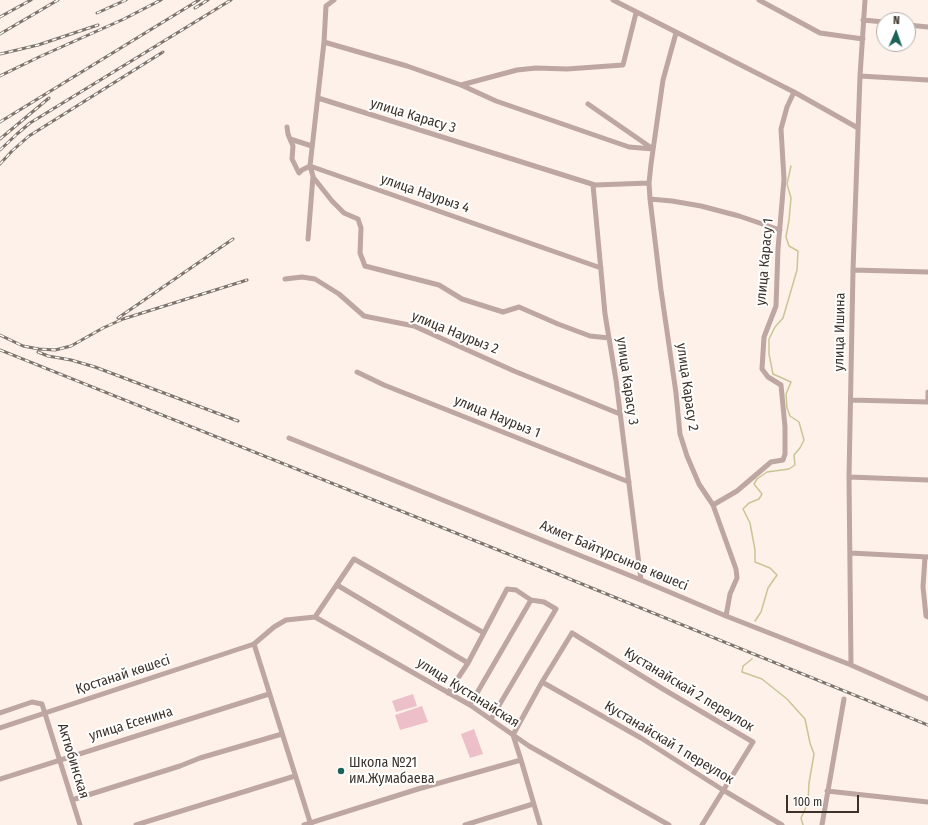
<!DOCTYPE html>
<meta charset="utf-8">
<style>
body{margin:0}
#map{position:relative;width:928px;height:825px;overflow:hidden;background:#fdf1e9;font-family:"Fira Sans Condensed",sans-serif}
canvas{display:block}
.north{position:absolute;left:876px;top:12px;width:40px;height:40px;box-sizing:border-box;background:#fff;border:1px solid #b1adaa;border-radius:50%;rotate:2deg;font-size:11px;font-weight:700;line-height:16px;text-align:center;color:#3d322a}
.north::after{content:'';display:block;margin:auto;width:14px;height:18px;background:#1a6359;clip-path:polygon(50% 0,100% 100%,50% 72%,0 100%)}
.scale{position:absolute;left:786px;top:795px;width:73px;height:18px;box-sizing:border-box;border:2px solid #3d322a;border-top:0;padding-left:5px;font-size:12px;line-height:14px;white-space:nowrap;color:#3d322a;-webkit-text-stroke:3px #fff;paint-order:stroke}
</style>
<div id="map">
<canvas width="928" height="825"></canvas>
<div class="north">N</div>
<div class="scale">100 m</div>
</div>
<script>
const ctx = document.querySelector('canvas').getContext('2d');
ctx.lineJoin = 'round';
function paint(path, color) { ctx.fillStyle = color; ctx.fill(path, 'evenodd'); }
const toPath = rows => new Path2D(rows.map(r => 'M' + r).join(''));
function trace(path, color, width, dash) { ctx.strokeStyle = color; ctx.lineWidth = width; ctx.lineCap = dash ? 'butt' : 'round'; ctx.setLineDash(dash || []); ctx.stroke(path); }
function drawText(font, color, halo, rows, align = 'center') {
  ctx.font = font + ' "Fira Sans Condensed",sans-serif'; ctx.lineWidth = 4; ctx.setLineDash([]); ctx.textBaseline = 'middle'; ctx.strokeStyle = halo; ctx.fillStyle = color; for (const [text, x, y, turn = 0] of rows) {
    ctx.save(); ctx.translate(x, y); ctx.rotate((+turn || 0) * Math.PI / 180); ctx.textAlign = isNaN(turn) ? turn : align; if (halo) ctx.strokeText(text, 0, 0); ctx.fillText(text, 0, 0); ctx.restore();
  }
}
paint(toPath([
 [413,694,417,706,396,712,392,701],
 [422,706,428,722,400,730,395,715],
 [474,729,483,754,470,758,461,734]
]), '#edc0c9');
trace(toPath([
 [755,621,761,612,768,588,777,575,770,568,755,562,755,550,750,523,743,509,749,503,759,499,762,494,754,484,757,479,767,472,789,469,795,465,794,455,800,448,804,440,799,422,790,416,787,408,786,394,791,382,773,374,769,354,769,339,775,327,783,318,797,270,798,251,789,246,786,237,789,220,791,198,787,184,791,166],
 [752,659,743,666,742,672,762,679,787,699,805,719,810,743,814,754,809,783,808,803,801,818,803,825]
]), '#c8c695', 1.5);
trace(toPath([
 [613,0,794,92,858,128],
 [759,0,820,33,863,39],
 [863,20,884,22],
 [908,25,928,27],
 [676,33,663,80,651,164,649,183,650,199,661,290,676,393,680,434,687,456,699,484,713,505,736,569,737,578,730,594,726,616],
 [324,42,407,66,461,85,496,101,629,147,653,149,588,104],
 [860,76,928,80],
 [461,85,517,70,536,68,567,69,623,65,636,13],
 [318,98,595,185,649,183],
 [287,127,288,134,290,139,312,146],
 [290,139,293,146,292,159,299,173,302,170,310,166,324,42,326,6,334,0],
 [313,177,332,201,344,213,358,219,361,228,360,253,365,266,439,285,462,299,503,312,519,307,558,324,590,336,609,338],
 [593,185,605,314,616,380,641,580],
 [650,199,672,201,701,206,739,216,780,230],
 [308,239,313,176,310,166,601,268],
 [853,270,928,272],
 [285,279,302,277,315,279,339,294,364,316,414,326,514,371,620,414],
 [357,372,384,385,629,482],
 [851,400,928,402],
 [928,402,928,392],
 [289,438,641,580,726,616,851,665,928,699],
 [849,477,928,480],
 [713,505,737,491,771,462,783,460,785,454,785,427,781,385,768,377,762,369,764,337,776,306,778,249,784,179,781,129,787,107,794,92],
 [850,553,928,557],
 [925,557,923,587,926,616,928,617],
 [337,585,468,663],
 [315,617,354,559,484,633],
 [254,644,311,825],
 [851,665,849,477,853,270,860,76,865,0],
 [542,682,641,738,723,790,782,825],
 [448,693,468,663,507,589,516,590,531,600,544,602,556,609,491,719],
 [470,705,531,600],
 [0,713,32,702,42,704,80,825],
 [0,728,254,644,274,627,286,620,315,617,470,705,529,746,669,825],
 [521,760,540,825],
 [0,779,269,694],
 [827,791,928,802],
 [72,800,180,766,200,758,282,734],
 [136,825,295,776],
 [304,825,418,789,521,760,513,735,542,682,572,633,663,689,753,742,702,825],
 [465,825,533,804],
 [822,825,844,699]
]), '#bea6a2', 5);
const rail = toPath([
 [195,8,208,0],
 [97,13,126,0],
 [0,17,31,0],
 [0,34,58,0],
 [0,54,38,45,98,25],
 [0,76,39,57,124,19,161,0],
 [0,122,199,0],
 [0,139,49,98],
 [0,150,17,134,30,123,231,0],
 [0,164,12,151,29,136,163,52],
 [118,318,233,239],
 [0,335,23,346,39,349,55,350,71,346,103,328,123,319,247,280],
 [0,350,533,564,928,725],
 [38,352,48,356,71,360,95,367,238,421]
]);
trace(rail, '#7f746c', 3);
trace(rail, '#fff', 1.5, [4.5]);
for (const [x, y, r, color] of [
 [341,771,4,"#1a6359"]
]) { const dot = new Path2D(); dot.arc(x, y, r, 0, 2 * Math.PI); ctx.fillStyle = color; ctx.fill(dot); trace(dot, '#fff', 1.5); }
drawText('14px', '#3d322a', '#fff', [
 ["улица Карасу 3",413,116,17],
 ["улица Наурыз 4",425,194,19],
 ["улица Карасу 1",765,262,-85],
 ["улица Ишина",840,332,-89],
 ["улица Наурыз 2",455,333,22],
 ["улица Карасу 3",627,381,82],
 ["улица Карасу 2",687,387,82],
 ["улица Наурыз 1",497,417,22],
 ["Ахмет Байтұрсынов көшесі",614,556,23],
 ["Қостанай көшесі",123,675,-18],
 ["Кустанайскай 2 переулок",689,690,31],
 ["улица Кустанайская",468,693,32],
 ["улица Есенина",131,724,-17],
 ["Кустанайскай 1 переулок",669,743,31],
 ["Актюбинская",73,761,73]
]);
drawText('14px', '#3d322a', '#fff', [
 ["Школа №21",349,763],
 ["им.Жумабаева",349,779]
], 'left');
</script>
